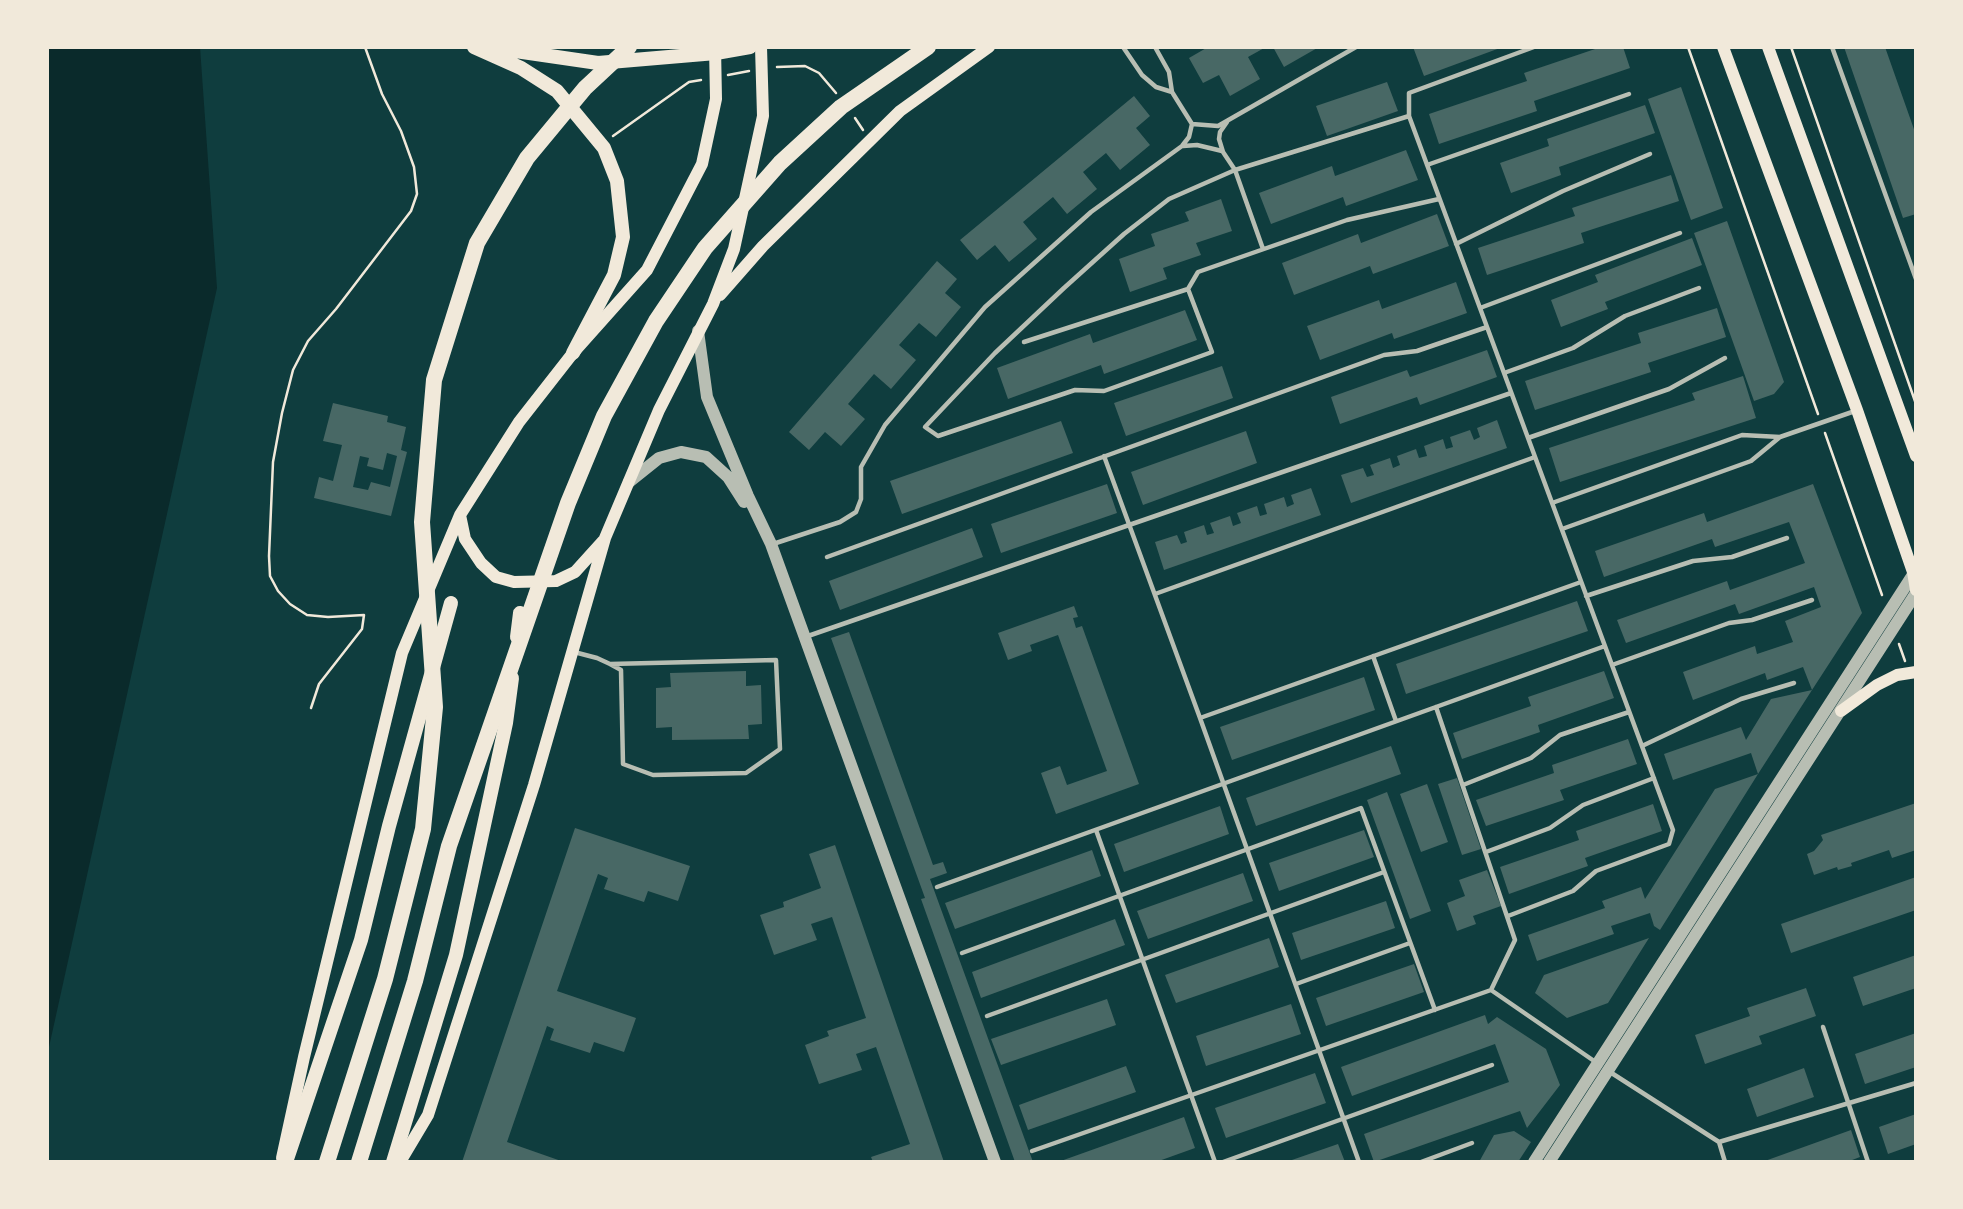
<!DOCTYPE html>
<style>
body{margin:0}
#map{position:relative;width:1963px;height:1209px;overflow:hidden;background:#0f3d3e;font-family:"Work Sans",sans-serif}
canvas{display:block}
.frame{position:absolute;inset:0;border:49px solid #f1e9da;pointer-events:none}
</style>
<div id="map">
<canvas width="1963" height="1209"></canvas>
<div class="frame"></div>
</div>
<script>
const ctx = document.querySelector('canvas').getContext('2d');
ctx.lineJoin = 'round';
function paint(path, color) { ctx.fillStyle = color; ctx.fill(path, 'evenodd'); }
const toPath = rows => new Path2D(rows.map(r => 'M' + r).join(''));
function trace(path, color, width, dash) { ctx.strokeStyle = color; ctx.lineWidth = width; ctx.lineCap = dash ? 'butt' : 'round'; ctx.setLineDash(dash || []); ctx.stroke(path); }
paint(toPath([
 [47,47,200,47,217,288,47,1056]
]), '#0a2a2b');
paint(toPath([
 [1208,47,1266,47,1248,57,1260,79,1230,96,1219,75,1203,83,1189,58],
 [1273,47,1319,47,1284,67],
 [1413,47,1500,47,1500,48,1424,76],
 [1601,47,1623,47,1630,68,1534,101,1537,111,1439,144,1429,114,1527,81,1524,73],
 [1844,47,1885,47,1916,135,1916,214,1903,218],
 [1387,82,1398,111,1327,136,1316,106],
 [1681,87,1723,208,1691,220,1648,99],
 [1134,96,1150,116,1136,128,1150,145,1120,170,1106,153,1083,172,1097,189,1067,214,1053,197,1023,222,1037,239,1009,262,995,245,977,260,960,240],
 [1645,105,1655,133,1559,167,1561,175,1511,193,1500,163,1549,146,1547,139],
 [1406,150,1418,180,1346,206,1343,197,1271,224,1259,193,1332,166,1335,176],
 [1671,175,1679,201,1581,233,1584,243,1487,275,1478,248,1575,216,1572,208],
 [1221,199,1232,231,1196,243,1201,255,1163,268,1167,279,1130,292,1119,259,1155,246,1151,234,1189,221,1185,212],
 [1437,214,1449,246,1373,274,1370,266,1294,295,1282,263,1358,234,1361,243],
 [1727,221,1784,382,1774,394,1754,401,1694,233],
 [1692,238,1702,265,1605,302,1608,309,1561,327,1551,300,1598,282,1595,275],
 [937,261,957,279,945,293,961,307,936,337,919,323,899,345,916,360,891,389,874,374,848,404,865,419,841,446,825,432,809,450,789,432],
 [1456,282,1467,313,1394,339,1392,333,1320,360,1307,326,1379,300,1382,309],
 [1717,308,1726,337,1648,363,1651,372,1535,410,1525,381,1641,343,1638,333],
 [1185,310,1197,340,1104,374,1101,365,1008,399,997,368,1090,334,1093,343],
 [1487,350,1497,377,1420,405,1417,397,1340,424,1331,397,1407,370,1410,377],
 [1222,366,1233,398,1126,436,1114,403],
 [1743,376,1756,418,1560,482,1549,448,1695,400,1692,393],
 [333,403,388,416,387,422,406,427,401,450,407,452,391,516,314,498,319,477,333,481,342,445,323,441],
 [387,453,397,456,390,487,371,482,368,490,353,487,360,456,369,458,367,466,383,470],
 [1497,420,1507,448,1351,503,1341,475,1363,468,1367,477,1374,475,1370,465,1390,458,1393,468,1400,465,1397,456,1416,449,1419,458,1427,456,1424,446,1443,439,1446,449,1453,447,1450,437,1470,430,1474,440,1480,437,1477,428],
 [1061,421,1073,453,902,514,890,481],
 [1246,431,1257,463,1143,505,1131,472],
 [1107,484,1117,513,1001,553,991,524],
 [1813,484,1862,613,1812,690,1803,667,1767,680,1765,673,1693,700,1683,672,1755,646,1757,654,1793,642,1785,621,1821,607,1814,587,1739,614,1735,604,1626,643,1617,620,1727,581,1730,590,1805,563,1789,522,1715,547,1712,539,1604,577,1595,551,1704,513,1707,522],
 [1311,488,1321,515,1164,570,1155,542,1177,535,1181,544,1187,542,1184,532,1204,525,1207,535,1214,533,1210,523,1230,516,1233,526,1241,523,1237,513,1257,506,1260,516,1267,514,1264,504,1284,497,1287,507,1294,504,1291,495],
 [972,528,983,557,840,610,829,581],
 [1577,601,1588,631,1406,694,1396,664],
 [1074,606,1078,617,1073,618,1076,628,1082,626,1139,784,1056,814,1041,773,1060,766,1067,785,1107,771,1058,635,1030,645,1032,651,1008,660,998,633],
 [849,632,933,865,943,862,947,873,930,879,1033,1162,1015,1162,921,899,925,898,831,638],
 [746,671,746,686,761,685,762,724,748,725,749,739,672,740,672,727,656,728,656,688,671,687,670,673],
 [1604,671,1614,698,1538,725,1540,732,1462,759,1453,733,1531,706,1528,697],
 [1364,677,1375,710,1232,760,1220,727],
 [1812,690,1758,774,1751,753,1673,780,1664,754,1741,727,1746,740,1771,699],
 [1628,739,1637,764,1560,790,1564,800,1486,826,1476,800,1554,773,1552,765],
 [1391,746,1401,774,1256,826,1246,798],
 [1758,774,1660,930,1654,926,1650,913,1611,926,1614,934,1537,961,1528,935,1605,908,1602,901,1641,887,1645,899,1715,789],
 [1457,778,1481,849,1462,855,1438,784],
 [1427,784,1448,842,1421,852,1400,794],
 [1387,792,1431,911,1410,919,1367,800],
 [1916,803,1916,850,1892,858,1889,850,1851,863,1852,866,1838,870,1837,867,1814,875,1807,854,1814,851,1823,840,1821,835],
 [1653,804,1662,831,1585,858,1588,866,1509,894,1500,867,1579,840,1576,831],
 [1220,806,1229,834,1124,872,1114,844],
 [575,828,690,866,678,901,648,891,644,902,604,889,608,878,598,874,557,991,636,1018,624,1052,594,1042,590,1053,550,1040,554,1029,547,1026,507,1142,564,1162,462,1162],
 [1364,830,1374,857,1279,891,1269,863],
 [835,845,944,1162,873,1162,871,1157,910,1144,876,1047,856,1054,862,1070,819,1084,805,1045,829,1036,827,1031,866,1018,832,917,811,924,817,940,774,955,760,915,784,907,783,902,821,888,809,854],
 [1092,850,1101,876,955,929,945,903],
 [1487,870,1501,906,1473,916,1476,924,1457,931,1447,903,1465,896,1459,880],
 [1243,873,1253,901,1148,939,1137,911],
 [1916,877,1916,910,1791,953,1781,924],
 [1386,901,1395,928,1301,960,1292,933],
 [1115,919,1125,945,981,998,972,972],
 [1269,938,1279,967,1176,1003,1165,975],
 [1649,938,1608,1003,1567,1018,1535,993,1544,975],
 [1916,955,1916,988,1863,1006,1853,977],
 [1414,964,1424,992,1326,1026,1316,998],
 [1806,988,1816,1016,1759,1036,1762,1044,1705,1064,1695,1035,1750,1016,1747,1008],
 [1107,999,1116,1025,1001,1065,991,1039],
 [1291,1004,1301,1034,1206,1066,1196,1036],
 [1485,1015,1488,1024,1497,1017,1546,1049,1560,1085,1527,1128,1520,1111,1374,1162,1364,1134,1509,1082,1495,1044,1352,1096,1341,1067],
 [1916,1033,1916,1067,1865,1084,1855,1054],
 [1126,1066,1136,1092,1028,1130,1019,1105],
 [1804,1068,1814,1097,1757,1117,1747,1089],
 [1315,1073,1326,1103,1226,1138,1215,1108],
 [1916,1114,1916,1144,1888,1154,1879,1127],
 [1184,1117,1195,1148,1156,1162,1058,1162],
 [1851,1130,1860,1157,1847,1162,1762,1162],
 [1514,1131,1531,1142,1518,1162,1479,1162,1494,1135],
 [1338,1144,1345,1162,1289,1162,1289,1161]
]), '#486865');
trace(toPath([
 [1688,47,1818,414],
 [1791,47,1916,404],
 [777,67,805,66,819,73,836,93],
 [728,75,749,71],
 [855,118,863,130],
 [613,136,689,82,701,80],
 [1825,433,1882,595],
 [1899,644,1905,661],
 [311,708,319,684,362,629,364,615,328,617,307,615,290,604,278,591,270,576,269,556,273,462,282,413,293,370,308,341,336,309,411,211,417,194,414,167,401,131,382,94,365,47]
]), '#f1e9da', 2.5);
trace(toPath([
 [1123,47,1142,75,1156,87,1172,92],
 [1155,47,1169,72,1172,92,1192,124],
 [1832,47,1916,279],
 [1409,116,1673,830,1669,844,1596,871,1573,891,1508,916],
 [1227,122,1220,132,1219,139,1223,152,1235,170,1263,249],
 [1183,146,1197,145,1222,151],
 [1427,165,1629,94],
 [1456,244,1563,191,1650,154],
 [1188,289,1212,352,1104,391,1075,390,938,436,925,427,995,353,1064,288,1124,234,1169,199,1235,170,1409,116,1409,93,1534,47],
 [1480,308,1680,233],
 [1024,342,1188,289,1198,272,1347,220,1439,199],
 [1504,373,1573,348,1625,316,1699,288],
 [1528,438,1669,389,1725,358],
 [1104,456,1200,718],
 [1552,503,1742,435,1780,437],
 [1562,529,1751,461,1780,437,1855,411],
 [773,544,840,522,856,512,861,499,861,467,885,425,985,307,1091,212,1182,146,1189,137,1192,124,1218,126,1356,47],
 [827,557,1384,355,1417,351,1487,327],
 [1155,594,1535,457],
 [1586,596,1693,561,1732,557,1787,538],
 [808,636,1511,393],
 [574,652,597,658,610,664,621,670,623,764,653,775,746,773,780,749,776,660,610,664],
 [1373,656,1396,721],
 [1612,665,1729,623,1752,620,1812,600],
 [1642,746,1741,699,1794,683],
 [1463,785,1531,758,1560,735,1629,712],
 [1096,830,1215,1162],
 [1486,852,1550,828,1583,805,1654,778],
 [937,887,1605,646],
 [962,953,1361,808,1435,1010],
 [1296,984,1410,943],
 [1491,990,1597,1063],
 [987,1016,1384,872],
 [1823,1027,1868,1162],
 [1610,1072,1719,1142,1916,1083],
 [1719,1142,1725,1162],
 [1032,1151,1491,990,1515,940,1436,707],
 [1223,1162,1492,1065],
 [1359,1162,1200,718,1581,582],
 [1421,1162,1472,1143]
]), '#b8beb3', 4.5);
trace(toPath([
 [698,331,707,397,748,496,771,544,995,1162],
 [629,482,659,458,681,452,706,457,728,477,744,502],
 [1534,1162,1916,570],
 [1549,1162,1916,593]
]), '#b8beb3', 12);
trace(toPath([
 [1723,47,1857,410,1913,572,1916,590],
 [1768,47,1916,456],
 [720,295,763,246,900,111,989,47],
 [460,515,465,539,481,563,496,577,514,582,556,581,575,572,603,541],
 [1841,711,1877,685,1897,675,1916,672],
 [282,1158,304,1057,402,653,460,515,519,422,573,353,647,270,702,164,716,99,715,47],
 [400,1162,428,1115,534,785,605,538,659,410,713,304,734,249,763,116,761,47]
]), '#f1e9da', 12);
trace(toPath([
 [474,47,521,68,557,91,604,148,617,181,623,237,614,275,573,353],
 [488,47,598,63,716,53,750,47],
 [517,637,520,613],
 [286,1162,361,940,389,826,451,603],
 [393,1162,456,955,506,723,512,678]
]), '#f1e9da', 14);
trace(toPath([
 [327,1162,385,979,423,829,435,707,422,522,434,380,477,243,527,158,585,88,629,47],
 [359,1162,415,981,449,846,568,503,604,416,656,321,705,248,780,163,841,107,928,47]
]), '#f1e9da', 16);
</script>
